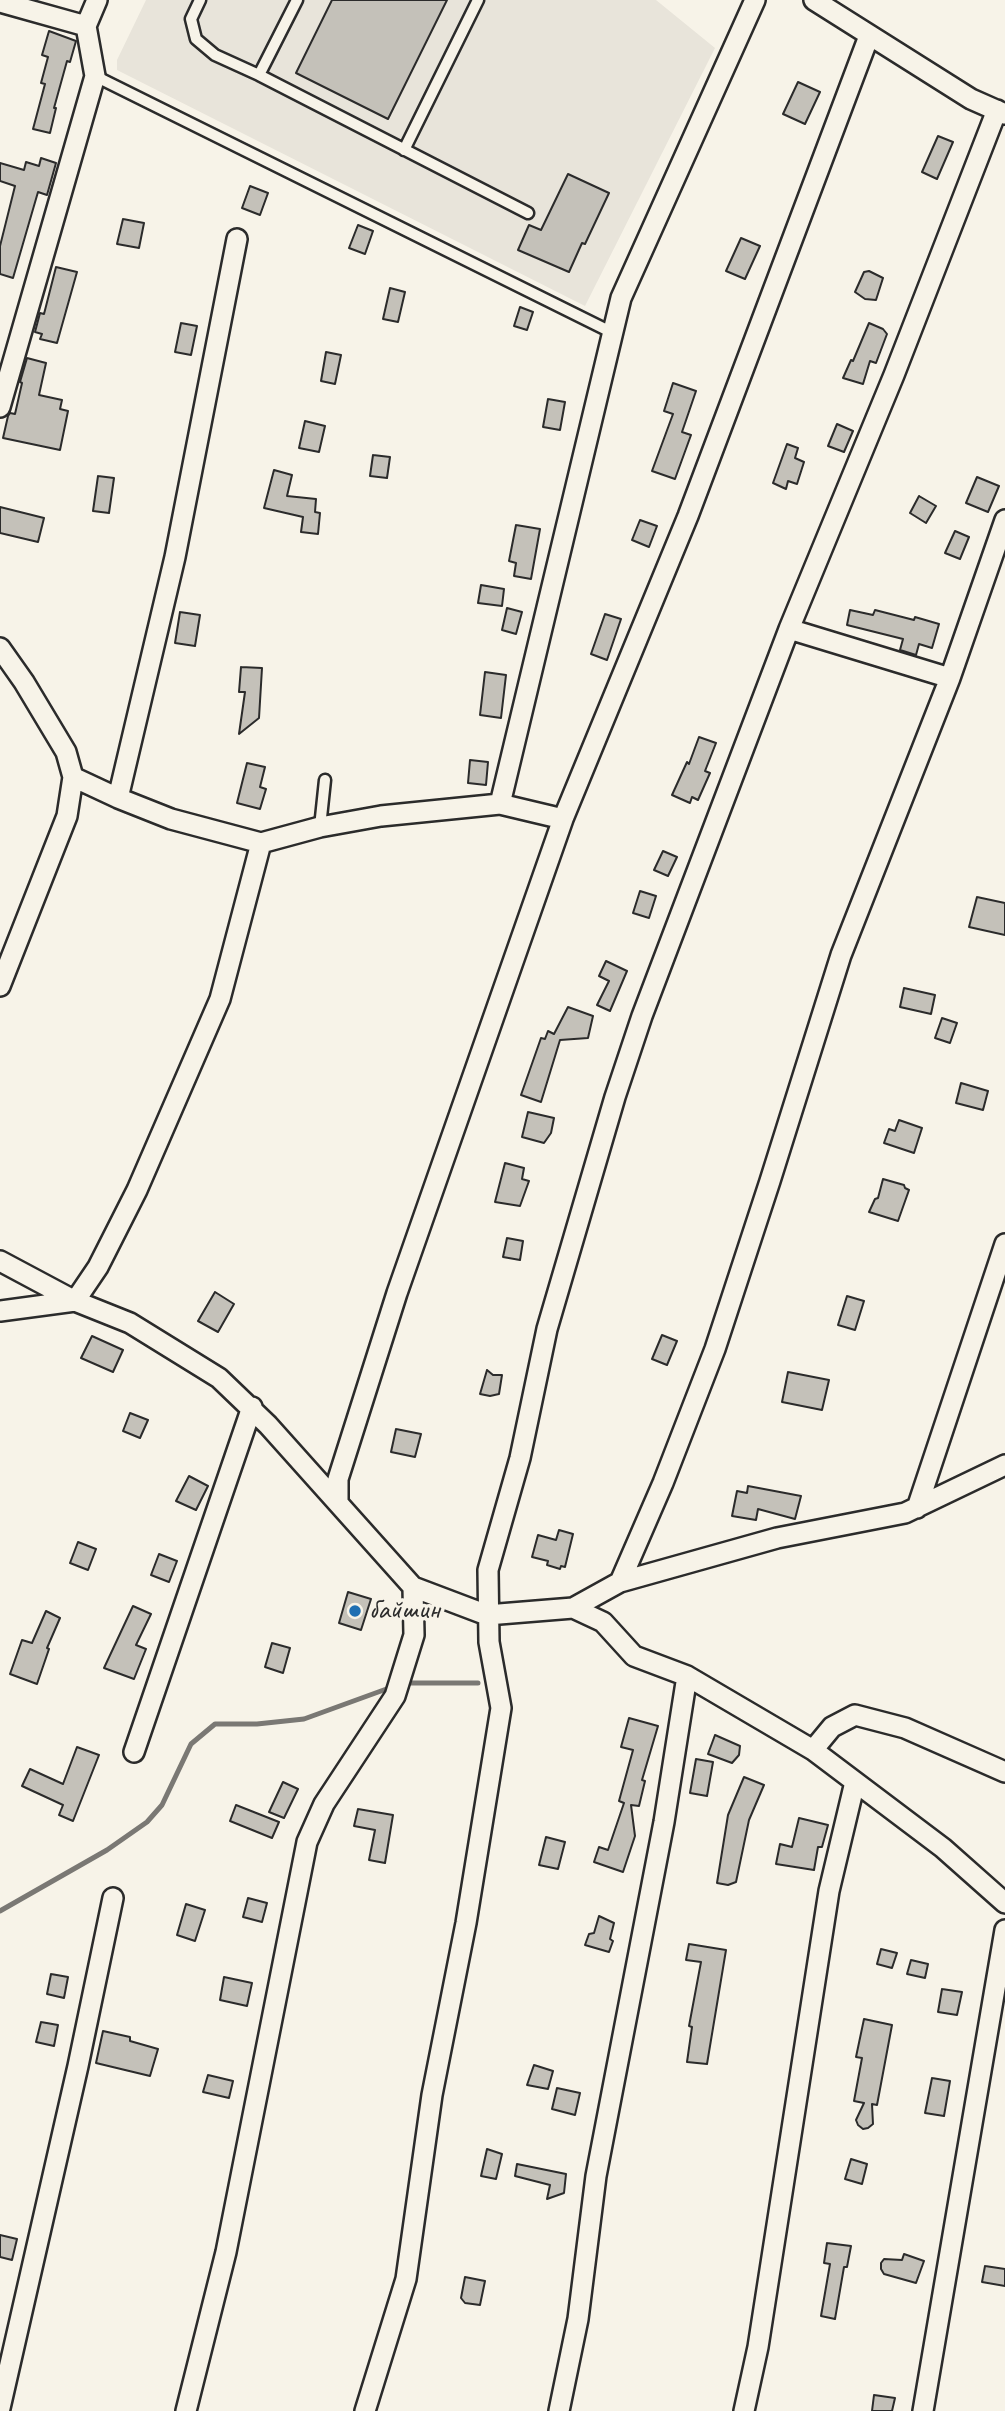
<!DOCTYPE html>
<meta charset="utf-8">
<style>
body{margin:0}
canvas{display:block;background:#f7f3e8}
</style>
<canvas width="1005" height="2411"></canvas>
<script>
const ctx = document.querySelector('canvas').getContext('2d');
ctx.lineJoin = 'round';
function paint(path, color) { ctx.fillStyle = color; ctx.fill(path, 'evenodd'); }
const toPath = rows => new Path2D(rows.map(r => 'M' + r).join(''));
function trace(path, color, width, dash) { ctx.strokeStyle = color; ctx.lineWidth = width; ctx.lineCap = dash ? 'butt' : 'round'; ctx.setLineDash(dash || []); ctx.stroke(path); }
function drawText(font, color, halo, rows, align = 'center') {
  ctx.font = font + ' Caveat,sans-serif'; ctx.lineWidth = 7; ctx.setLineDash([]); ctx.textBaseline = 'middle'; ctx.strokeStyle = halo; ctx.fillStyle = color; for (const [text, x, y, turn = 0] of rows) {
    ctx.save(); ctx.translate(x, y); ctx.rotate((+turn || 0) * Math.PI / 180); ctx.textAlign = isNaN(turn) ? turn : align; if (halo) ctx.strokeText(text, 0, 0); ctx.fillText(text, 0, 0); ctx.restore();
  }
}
paint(toPath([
 [146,0,656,0,715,48,585,306,117,70,117,60]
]), '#e8e4da');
trace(toPath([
 [404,1683,478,1683],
 [0,1911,107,1850,147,1822,162,1805,191,1744,215,1724,257,1724,304,1719,392,1687]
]), '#7a7874', 5);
const building = toPath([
 [332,0,447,0,388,119,296,73,332,0],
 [49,31,76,41,70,62,67,61,54,108,56,108,50,133,33,129,45,84,41,83,48,57,42,55,49,31],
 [798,82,820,92,805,124,783,114,798,82],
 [938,136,953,142,937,179,922,172,938,136],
 [41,158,56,163,47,195,38,192,13,278,0,274,0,246,15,186,0,181,0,163,24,170,26,162,39,166,41,158],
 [568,174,609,193,585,244,582,243,569,272,518,250,529,225,541,230,568,174],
 [250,186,268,193,260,215,242,208,250,186],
 [123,219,144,223,139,248,117,244,123,219],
 [358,225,373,231,365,254,349,248,358,225],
 [741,238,760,246,745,279,726,271,741,238],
 [56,267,77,272,57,343,40,339,42,334,35,332,40,313,44,314,56,267],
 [869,271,883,278,876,300,865,299,855,292,864,272,869,271],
 [390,288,405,292,398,322,383,319,390,288],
 [520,307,533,312,527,330,514,326,520,307],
 [181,323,197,326,191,355,175,352,181,323],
 [869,323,883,329,887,334,876,363,870,361,863,384,843,378,851,360,853,361,869,323],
 [326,352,341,355,335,384,321,381,326,352],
 [27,358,46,363,39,395,62,400,60,409,68,411,60,450,3,438,8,416,10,413,15,414,22,383,20,382,27,358],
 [673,383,696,391,682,432,691,435,675,479,652,471,673,414,664,411,673,383],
 [548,399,565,402,560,430,543,427,548,399],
 [305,421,325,426,319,452,299,448,305,421],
 [837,424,853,431,844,452,828,446,837,424],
 [787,444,798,448,795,458,804,462,797,484,788,481,786,489,773,483,787,444],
 [373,455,390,457,387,478,370,476,373,455],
 [274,470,292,475,287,496,316,499,315,512,320,513,318,534,301,532,303,517,264,508,274,470],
 [98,476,114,478,109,513,93,511,98,476],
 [977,477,999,486,988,512,966,503,977,477],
 [919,496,936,506,926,523,910,513,919,496],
 [0,507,44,518,38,542,0,533,0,507],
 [640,520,657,526,649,547,632,540,640,520],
 [516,525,540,529,531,579,514,576,516,563,509,561,516,525],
 [955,531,969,537,960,559,945,553,955,531],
 [481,585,504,589,502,606,478,603,481,585],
 [507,608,522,612,516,634,502,630,507,608],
 [850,610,873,615,875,610,914,620,915,617,939,624,932,648,919,644,916,655,900,650,903,639,847,625,850,610],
 [180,612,200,615,195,646,175,643,180,612],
 [605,614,621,619,607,660,591,654,605,614],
 [241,667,262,668,259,718,239,734,245,692,239,692,241,667],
 [485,672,506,675,501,718,480,715,485,672],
 [699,737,716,743,705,771,710,773,698,800,692,797,690,803,672,795,687,762,689,764,699,737],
 [470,760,488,762,486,785,468,783,470,760],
 [247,763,265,767,260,787,266,789,260,809,237,803,247,763],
 [663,851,677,857,668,876,654,870,663,851],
 [640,891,656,896,649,918,633,913,640,891],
 [977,897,1005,903,1005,935,969,927,977,897],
 [606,961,627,971,610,1011,597,1005,609,981,599,976,606,961],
 [904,988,935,995,931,1014,900,1007,904,988],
 [568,1007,593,1016,588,1038,560,1040,541,1102,521,1095,541,1038,545,1039,548,1031,554,1034,568,1007],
 [942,1018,957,1023,950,1043,935,1038,942,1018],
 [961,1083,988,1091,983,1110,956,1103,961,1083],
 [528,1112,554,1118,551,1133,544,1143,522,1137,528,1112],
 [899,1120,922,1128,914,1153,884,1143,889,1129,895,1131,899,1120],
 [505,1163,524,1168,522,1179,529,1181,520,1206,495,1202,505,1163],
 [883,1179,904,1185,905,1188,909,1190,898,1221,869,1212,875,1199,878,1198,883,1179],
 [507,1238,523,1241,520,1260,503,1257,507,1238],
 [215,1292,234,1304,218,1332,198,1321,215,1292],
 [847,1296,864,1301,855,1330,838,1325,847,1296],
 [662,1335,677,1341,667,1365,652,1359,662,1335],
 [92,1336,123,1350,113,1372,81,1358,92,1336],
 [487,1370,493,1375,502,1375,499,1394,490,1396,480,1394,487,1370],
 [788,1372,829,1380,822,1410,782,1402,788,1372],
 [130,1413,148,1420,140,1438,123,1431,130,1413],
 [396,1429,421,1434,415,1457,391,1452,396,1429],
 [189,1476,208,1486,196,1510,176,1501,189,1476],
 [748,1486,801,1496,795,1519,758,1509,756,1520,732,1516,737,1491,747,1493,748,1486],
 [559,1530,573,1534,565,1567,561,1566,560,1569,547,1565,548,1561,532,1557,538,1535,556,1540,559,1530],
 [78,1542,96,1549,88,1570,70,1563,78,1542],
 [159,1554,177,1561,169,1582,151,1575,159,1554],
 [348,1592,371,1599,361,1630,339,1623,348,1592],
 [133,1606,151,1614,136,1645,146,1649,134,1679,104,1668,133,1606],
 [46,1611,60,1618,47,1648,49,1649,37,1684,10,1674,22,1640,32,1643,46,1611],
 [272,1643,290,1648,283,1673,265,1667,272,1643],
 [629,1718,658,1726,642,1780,645,1781,639,1806,631,1805,635,1836,623,1872,594,1862,599,1847,608,1850,624,1803,619,1801,633,1750,621,1747,629,1718],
 [715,1735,740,1746,739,1755,732,1763,708,1754,715,1735],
 [77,1747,99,1755,73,1821,59,1815,63,1805,22,1786,30,1769,63,1784,77,1747],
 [696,1759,713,1762,707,1796,690,1793,696,1759],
 [744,1777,764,1785,749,1820,736,1882,728,1885,717,1883,728,1815,744,1777],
 [283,1782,298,1789,284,1818,269,1812,283,1782],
 [236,1805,279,1822,272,1838,230,1821,236,1805],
 [358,1809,393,1815,385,1863,369,1860,375,1830,354,1826,358,1809],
 [799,1818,828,1825,822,1847,818,1847,814,1870,776,1864,780,1844,792,1847,799,1818],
 [546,1837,565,1842,558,1869,539,1865,546,1837],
 [248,1898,267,1903,262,1922,243,1917,248,1898],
 [186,1904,205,1910,195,1941,177,1935,186,1904],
 [599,1916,614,1923,610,1939,613,1941,609,1952,585,1945,589,1934,594,1933,599,1916],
 [689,1944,726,1950,707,2064,687,2062,692,2027,689,2026,701,1962,686,1960,689,1944],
 [881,1949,897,1953,892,1968,877,1964,881,1949],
 [911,1960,928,1964,925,1978,907,1974,911,1960],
 [51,1974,68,1977,64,1998,47,1994,51,1974],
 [224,1977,252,1983,247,2006,220,2000,224,1977],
 [942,1989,962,1992,957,2015,938,2012,942,1989],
 [864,2019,892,2025,877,2105,872,2104,873,2124,868,2128,863,2129,858,2125,856,2120,864,2103,854,2101,862,2058,856,2057,864,2019],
 [41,2022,58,2025,54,2046,36,2042,41,2022],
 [103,2031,130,2037,130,2041,158,2049,150,2076,96,2063,103,2031],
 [534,2065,553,2071,548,2089,527,2085,534,2065],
 [208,2075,233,2081,229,2098,203,2092,208,2075],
 [932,2078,950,2081,944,2116,925,2113,932,2078],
 [557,2088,580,2093,575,2115,552,2109,557,2088],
 [487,2149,502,2154,496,2179,481,2176,487,2149],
 [851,2159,867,2164,862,2184,845,2179,851,2159],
 [517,2164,566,2174,564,2193,547,2199,550,2185,515,2176,517,2164],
 [0,2235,17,2239,12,2260,0,2257,0,2235],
 [827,2243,851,2246,847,2267,844,2267,835,2319,821,2316,830,2264,824,2263,827,2243],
 [904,2254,924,2261,916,2283,884,2274,881,2269,881,2263,884,2259,902,2260,904,2254],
 [985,2266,1005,2269,1005,2286,982,2282,985,2266],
 [465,2277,485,2281,480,2305,465,2303,461,2298,465,2277],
 [874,2395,895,2398,892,2411,872,2411,874,2395]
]);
paint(building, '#c4c1b9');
trace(building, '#2b2b2b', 2);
const service = toPath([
 [200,0,191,19,196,39,215,55,259,75,528,213],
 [259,75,297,0],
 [95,76,613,333],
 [404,150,478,0],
 [320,827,325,780]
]);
const minor = toPath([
 [814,0,971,99,1005,114],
 [0,2,86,26],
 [0,407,95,76,86,26,97,0],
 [789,629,950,678],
 [0,648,24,682,66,752,73,777,67,816,0,986],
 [73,777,118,798,171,819,261,843,320,827,381,816,500,804,563,819],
 [118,798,175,557,237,239],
 [500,804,621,298,755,0],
 [0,1261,75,1301,130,1323,219,1378,268,1425,413,1587,487,1615,573,1608,603,1622,634,1656,687,1676,813,1750,943,1848,1005,1903],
 [0,1311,75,1301,98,1267,137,1190,220,999,261,843],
 [338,1503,338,1479,397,1293,563,819,688,516,869,36],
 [917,1508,1005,1244],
 [620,1582,663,1483,715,1349,770,1181,841,955,950,678,1005,520],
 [573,1608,620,1582,777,1538,905,1513,1005,1465],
 [813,1750,832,1727,855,1715,905,1728,1005,1772],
 [134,1752,252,1407],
 [0,2408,78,2066,113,1898],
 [186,2411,226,2252,307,1842,324,1804,395,1696,414,1635,413,1587],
 [365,2411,406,2279,432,2095,466,1923,501,1708,489,1642,488,1570,520,1458,547,1329,615,1097,642,1016,789,629,894,375,997,110],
 [559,2411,578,2319,596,2176,664,1822,687,1676],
 [744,2411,758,2347,829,1891,855,1782],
 [923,2411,1005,1930]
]);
trace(service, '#2b2b2b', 15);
trace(minor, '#2b2b2b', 24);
trace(service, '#f7f3e8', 10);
trace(minor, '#f7f3e8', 19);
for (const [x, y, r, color] of [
 [355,1611,7,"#1f6fb2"]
]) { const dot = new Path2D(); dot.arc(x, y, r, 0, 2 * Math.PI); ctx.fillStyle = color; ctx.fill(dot); trace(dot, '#f7f3e8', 2.5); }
drawText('28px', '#2b2b2b', '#f7f3e8', [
 ["байшин",369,1611]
], 'left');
</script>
